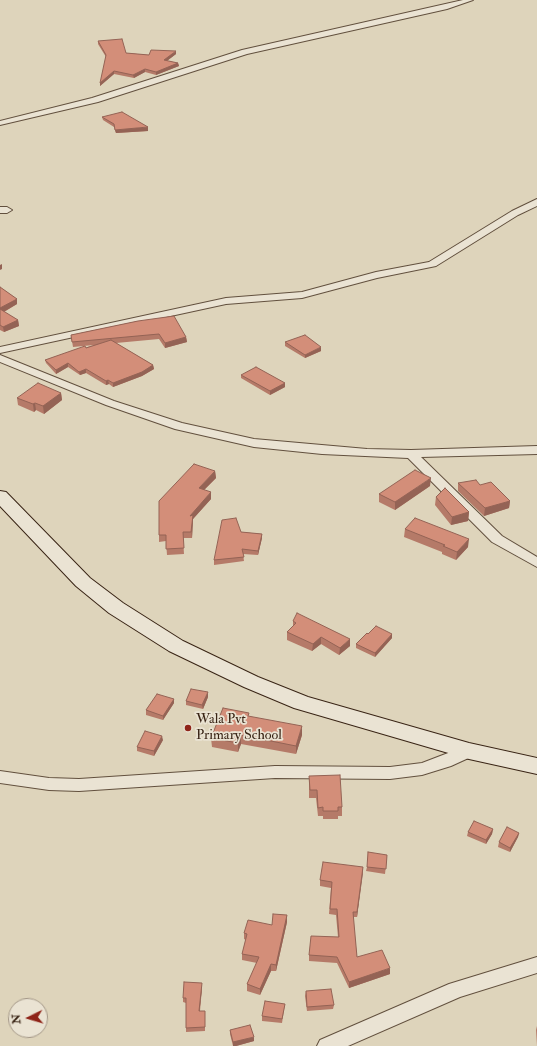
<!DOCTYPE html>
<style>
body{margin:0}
#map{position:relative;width:537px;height:1046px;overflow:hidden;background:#ded4bb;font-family:"IM FELL Double Pica",serif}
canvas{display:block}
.north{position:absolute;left:8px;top:998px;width:40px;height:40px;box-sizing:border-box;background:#eae3d3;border:1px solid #a39787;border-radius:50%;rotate:265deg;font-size:11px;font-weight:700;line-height:16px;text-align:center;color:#392415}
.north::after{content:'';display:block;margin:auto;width:14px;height:18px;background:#8f2418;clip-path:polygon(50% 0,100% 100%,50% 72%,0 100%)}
</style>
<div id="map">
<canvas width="537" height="1046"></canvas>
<div class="north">N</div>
</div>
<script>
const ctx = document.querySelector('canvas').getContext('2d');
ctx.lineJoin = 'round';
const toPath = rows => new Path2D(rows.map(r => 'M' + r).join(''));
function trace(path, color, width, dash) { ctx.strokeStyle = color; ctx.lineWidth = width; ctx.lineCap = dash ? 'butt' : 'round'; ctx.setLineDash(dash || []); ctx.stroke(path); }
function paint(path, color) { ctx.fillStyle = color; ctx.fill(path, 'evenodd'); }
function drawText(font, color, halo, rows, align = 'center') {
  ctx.font = font + ' "IM FELL Double Pica",serif'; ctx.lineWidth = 3.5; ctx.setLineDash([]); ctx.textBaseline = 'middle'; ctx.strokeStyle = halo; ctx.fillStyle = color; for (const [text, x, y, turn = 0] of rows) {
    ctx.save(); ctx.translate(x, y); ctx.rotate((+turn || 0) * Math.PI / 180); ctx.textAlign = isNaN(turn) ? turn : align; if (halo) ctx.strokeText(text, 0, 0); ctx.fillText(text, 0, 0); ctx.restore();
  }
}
const minor = toPath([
 [463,0,473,0,447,9,247,54,98,102,0,125,0,121,92,98,242,50,463,0],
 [537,199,537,206,518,215,436,266,377,278,302,298,226,304,0,353,0,347,226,298,302,292,376,272,429,262,512,211,537,199],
 [0,207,7,207,12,210,7,213,0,213,0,207],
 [0,355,114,401,182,423,254,439,367,449,411,450,537,446,537,454,421,457,502,536,537,557,537,567,492,542,408,458,322,454,254,447,175,429,106,405,0,362,0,355],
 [469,745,475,747,477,751,475,755,451,766,422,775,390,779,275,778,79,791,49,790,0,783,0,771,49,778,79,779,275,766,390,767,422,763,469,745],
 [537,957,537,973,460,997,348,1046,317,1046,320,1040,449,984,537,957]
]);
const secondary = toPath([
 [0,491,6,492,90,578,123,603,183,641,258,677,308,697,469,743,537,758,537,774,469,759,294,708,244,687,169,651,109,613,76,586,0,506,0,491]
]);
trace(minor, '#62503e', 2);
trace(secondary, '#392415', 2);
paint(minor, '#eae3d3');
paint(secondary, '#eae3d3');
paint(toPath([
 [98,41,126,53,149,55,176,54,167,61,178,63,179,66,156,75,145,72,134,78,114,74,100,86,106,57,98,44],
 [102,117,148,131,116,133,114,127,103,120],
 [0,287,17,299,17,304,4,312,18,320,19,326,4,332,0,330],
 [138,321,186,337,187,342,165,348,159,339,116,343,153,365,154,369,142,376,113,387,109,384,106,385,86,373,80,375,68,367,56,374,46,363,45,360,94,345,73,347,71,335],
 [285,342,321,351,305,358,285,346],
 [241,375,285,383,285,387,270,395,241,378],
 [61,393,62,400,44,414,36,410,34,412,18,405,17,398],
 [215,471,216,478,204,490,211,499,193,519,192,538,183,538,184,554,167,555,166,541,159,542,159,535],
 [458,483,480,485,510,501,509,508,484,516,458,491],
 [430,486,395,510,379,502,379,494],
 [436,497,469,512,468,521,451,525,435,505],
 [405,529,468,547,456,560,442,554,442,552,404,537],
 [241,532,262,534,262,538,258,555,243,554,244,561,214,565,214,560],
 [293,621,350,646,339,655,321,644,312,651,287,640,287,632,293,626],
 [368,634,392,638,375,657,356,648,356,644],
 [208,697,203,709,186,705,186,701],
 [174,699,174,703,163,720,146,715,146,710],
 [249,717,302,735,296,754,241,744,238,752,212,747,211,738],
 [163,740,154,756,137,751,137,747],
 [309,776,342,807,342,816,338,816,338,819,323,819,323,816,318,816,316,798,309,798],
 [493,829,492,834,486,844,467,836,468,832],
 [519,833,518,837,510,852,498,847,499,842],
 [387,855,385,874,366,871,367,867],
 [363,867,357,917,353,917,357,957,390,974,349,988,337,963,309,961,309,955,338,937,336,915,329,914,331,888,320,886,320,880],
 [287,915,287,922,276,971,271,971,260,995,247,991,247,984,257,963,242,960,242,954,246,940,244,939,244,933,272,925],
 [202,988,200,1011,205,1011,205,1031,186,1032,186,1003,183,1002,183,998],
 [306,991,334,1005,333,1009,307,1011,305,996],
 [285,1004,282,1023,262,1021,262,1016],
 [537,1026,537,1046,536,1030],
 [230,1030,254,1041,236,1046,233,1046,230,1034]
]), '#b57a68');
paint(toPath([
 [176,51,176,54,164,63,164,60],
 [178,63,179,66,156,75,156,72],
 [145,69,145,72,134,78,133,75],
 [114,71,114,74,100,86,100,83],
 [148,127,148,131,116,133,115,130],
 [2,264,2,269,0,270,0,265],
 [17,299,17,304,0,314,0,308],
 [18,320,19,326,4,332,3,327],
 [186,337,187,342,165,348,165,343],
 [321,347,321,351,305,358,305,355],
 [68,363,68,367,56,374,56,370],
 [153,365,154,369,142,376,113,387,113,383],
 [86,369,86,373,80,375,79,372],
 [108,380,109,384,106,385,106,381],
 [285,383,285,387,270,395,270,391],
 [61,393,62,400,44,414,43,406],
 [35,403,36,410,34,412,33,404],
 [215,471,216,478,199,495,199,488],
 [431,478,430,486,395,510,395,502],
 [211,492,211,499,193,519,192,538,190,516],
 [510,501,509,508,484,516,485,508],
 [469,512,468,521,451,525,452,517],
 [262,534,262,538,258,555,258,551],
 [469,539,468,547,456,560,457,552],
 [392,634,392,638,375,657,375,653],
 [321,637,321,644,312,651,313,644],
 [350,639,350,646,339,655,340,648],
 [208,692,208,697,203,709,202,705],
 [174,699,174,703,163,720,163,716],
 [302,726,302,735,296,754,296,746],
 [241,735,241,744,238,752,238,743],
 [162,736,163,740,154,756,154,751],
 [493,829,492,834,486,844,486,840],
 [519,833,518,837,510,852,510,848],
 [363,867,363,873,357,917,357,912],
 [287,915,287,922,276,971,276,965],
 [271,964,271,971,260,995,260,989],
 [390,968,390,974,349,988,349,982],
 [202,983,202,988,199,1015,199,1011],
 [254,1037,254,1041,236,1046,233,1046,233,1042]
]), '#946355');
const building = toPath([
 [122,39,126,53,149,55,151,50,176,51,164,60,178,63,156,72,145,69,133,75,114,71,100,83,106,55,98,41,122,39],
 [122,112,148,127,115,130,114,124,102,117,122,112],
 [0,287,17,299,0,308,0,287],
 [0,309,18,320,3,327,0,325,0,309],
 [174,316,186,337,165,343,159,334,72,342,71,335,138,321,174,316],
 [305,335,321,347,305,355,285,342,305,335],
 [111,340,153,365,142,372,113,383,108,380,106,381,86,369,79,372,68,363,56,370,45,360,85,346,86,348,111,340],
 [256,367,285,383,270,391,241,375,256,367],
 [38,383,61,393,43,406,35,403,33,404,17,398,38,383],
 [194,464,215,471,199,488,211,492,190,516,193,515,191,532,183,532,184,548,166,549,166,535,159,535,159,501,194,464],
 [415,470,431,478,395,502,379,494,415,470],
 [476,480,480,485,491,482,510,501,485,508,458,483,476,480],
 [445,488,469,512,452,517,436,497,445,488],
 [236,518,241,532,262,534,258,551,242,549,244,557,214,560,222,520,236,518],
 [415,518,469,539,457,552,443,546,445,545,405,529,415,518],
 [297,613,350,639,340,648,321,637,313,644,287,632,296,623,293,621,297,613],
 [376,626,392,634,375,653,356,644,367,633,368,634,376,626],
 [191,689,208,692,202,705,186,701,191,689],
 [157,694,174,699,163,716,146,710,157,694],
 [223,708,249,713,248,716,302,726,296,746,241,735,238,743,211,738,223,708],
 [145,731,162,736,154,751,137,747,145,731],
 [340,775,342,807,338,807,338,811,323,811,323,807,318,808,317,790,310,790,309,776,340,775],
 [474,821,493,829,486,840,468,832,474,821],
 [507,827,519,833,510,848,499,842,507,827],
 [368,852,387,855,386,869,367,867,368,852],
 [323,862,363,867,357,912,353,912,357,957,382,950,390,968,349,982,337,957,309,955,311,936,339,937,337,909,330,909,332,882,320,880,323,862],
 [273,914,287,915,276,965,271,964,260,989,247,984,259,957,242,954,247,934,244,933,248,920,272,925,273,914],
 [184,982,202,983,199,1011,205,1011,205,1027,186,1028,186,998,183,998,184,982],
 [331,989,334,1005,307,1007,306,991,331,989],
 [265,1001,285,1004,282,1019,262,1016,265,1001],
 [250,1025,254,1037,233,1042,230,1030,250,1025]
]);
paint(building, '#d38e79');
trace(building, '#946355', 1);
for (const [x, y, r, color] of [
 [188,728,4,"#8f2418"]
]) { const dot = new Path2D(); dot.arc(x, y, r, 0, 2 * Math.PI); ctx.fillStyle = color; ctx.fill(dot); trace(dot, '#eae3d3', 1.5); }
drawText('14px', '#392415', '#eae3d3', [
 ["Wala Pvt",196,720],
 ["Primary School",196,736]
], 'left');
</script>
